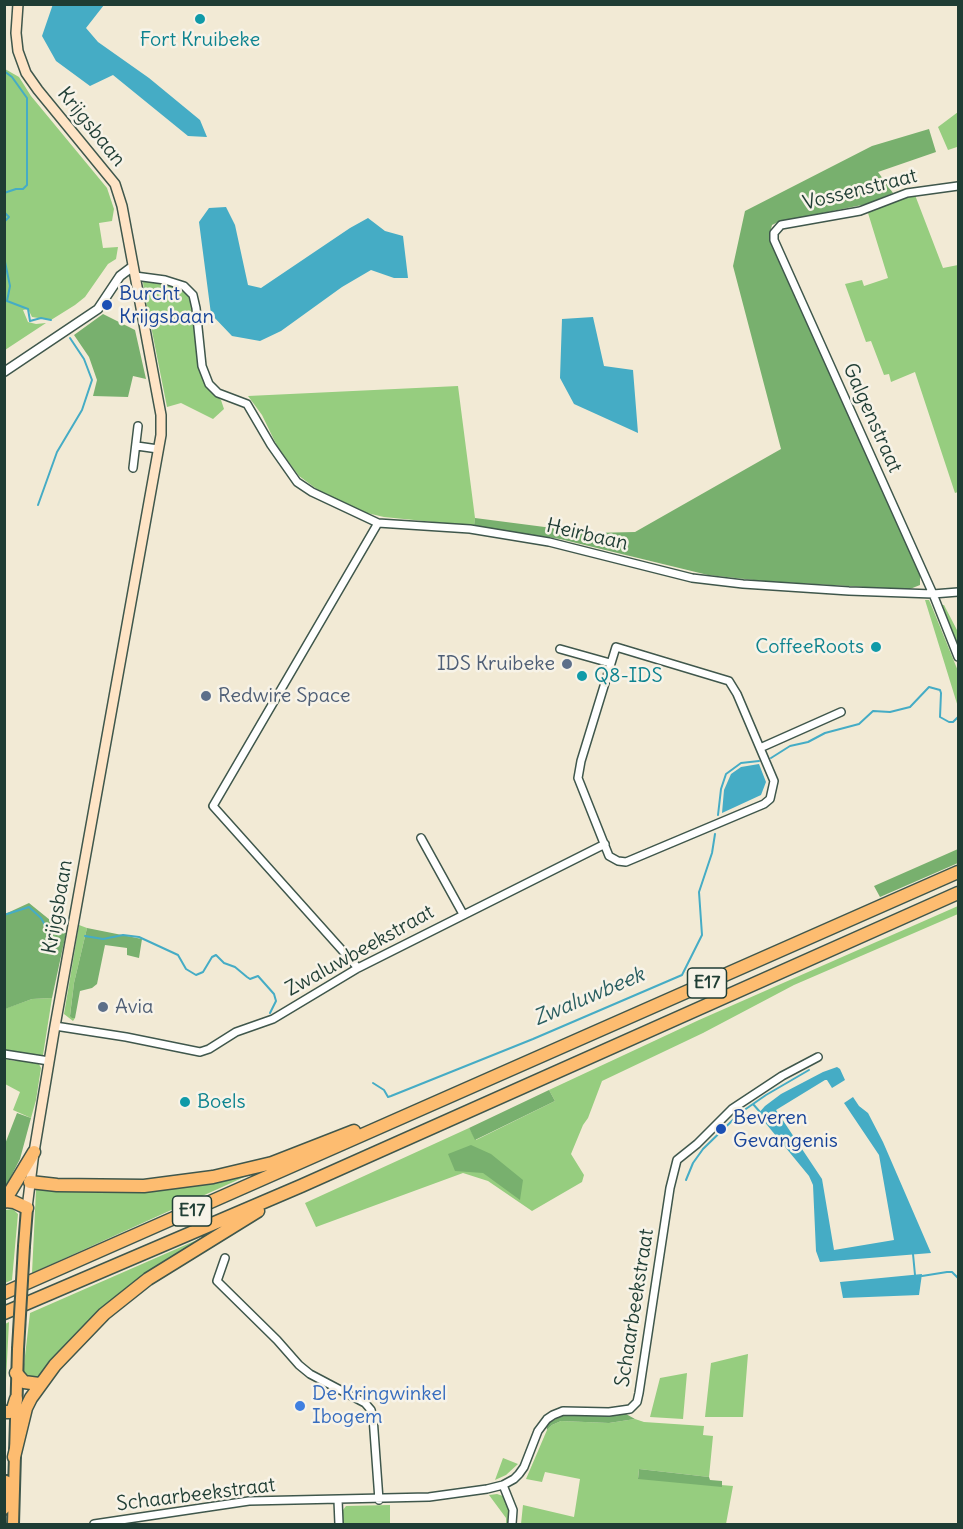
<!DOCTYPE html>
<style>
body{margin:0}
#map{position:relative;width:963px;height:1529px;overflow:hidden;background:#f2ead5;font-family:Delius,sans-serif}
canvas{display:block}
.frame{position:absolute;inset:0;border:6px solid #1f3d34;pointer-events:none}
</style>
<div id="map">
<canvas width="963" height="1529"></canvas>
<div class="frame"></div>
</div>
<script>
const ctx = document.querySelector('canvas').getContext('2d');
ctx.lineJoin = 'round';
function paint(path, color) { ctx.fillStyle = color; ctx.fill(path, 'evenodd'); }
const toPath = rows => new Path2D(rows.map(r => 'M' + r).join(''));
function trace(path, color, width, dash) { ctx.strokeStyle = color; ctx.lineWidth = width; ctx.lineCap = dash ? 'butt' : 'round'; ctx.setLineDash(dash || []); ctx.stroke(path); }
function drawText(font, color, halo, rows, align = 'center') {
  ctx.font = font + ' Delius,sans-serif'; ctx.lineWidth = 5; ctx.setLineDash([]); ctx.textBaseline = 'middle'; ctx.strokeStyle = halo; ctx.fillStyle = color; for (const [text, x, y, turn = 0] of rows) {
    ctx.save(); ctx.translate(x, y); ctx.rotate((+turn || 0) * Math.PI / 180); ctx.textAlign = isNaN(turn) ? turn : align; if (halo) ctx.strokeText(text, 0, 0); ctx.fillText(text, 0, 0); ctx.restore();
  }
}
paint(toPath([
 [5,69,19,77,31,96,107,188,114,209,112,221,99,223,103,248,118,247,116,259,108,264,85,297,75,305,51,320,32,317,28,309,23,310,28,322,36,324,46,323,5,350],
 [958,112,958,151,957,147,948,150,938,127],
 [915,195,943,268,958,265,958,492,955,493,915,372,891,382,889,374,884,375,871,341,866,342,845,284,862,280,864,286,888,278,868,213,894,201],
 [150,279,175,288,184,292,190,297,199,368,206,386,221,400,224,409,213,419,181,403,167,407,144,291,143,282],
 [458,386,475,518,474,526,384,517,367,513,318,490,299,476,277,446,262,415,248,396],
 [925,600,929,600,932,607,958,671,958,707],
 [940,605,944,605,958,632,958,647],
 [958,906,958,914,794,985,703,1033,602,1081,588,1118,583,1125,571,1154,584,1175,582,1182,532,1211,488,1181,463,1173,316,1227,305,1203,469,1128,476,1140,555,1101,549,1090,699,1020],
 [79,925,87,928,74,983,70,1015,75,1018,73,1021,64,1014],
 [52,998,43,1055,38,1056,5,1050,4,1009,32,999],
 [4,1059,15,1061,19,1059,38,1062,41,1068,36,1100,31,1118,13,1110,20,1092,5,1084],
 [262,1169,32,1273,36,1190,41,1186,143,1190],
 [13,1209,18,1214,12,1280,5,1283,5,1210],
 [206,1236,137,1282,46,1371,38,1377,28,1378,23,1373,30,1313],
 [9,1322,5,1400,5,1401,5,1324],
 [748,1354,743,1417,705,1417,711,1363],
 [687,1373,683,1419,650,1417,660,1378],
 [635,1419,644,1422,704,1426,703,1435,713,1436,709,1477,639,1469,638,1478,733,1486,726,1524,521,1524,523,1505,574,1517,580,1479,545,1472,542,1482,526,1479,547,1430,552,1425,561,1421,609,1423],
 [503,1458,518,1464,506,1475,495,1480],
 [497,1494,503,1496,509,1509,508,1524,506,1524,506,1518,489,1495],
 [390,1505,390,1524,343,1524,343,1510,346,1506]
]), '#96cd7f');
paint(toPath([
 [929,129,936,152,878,172,893,193,867,204,778,222,772,225,769,237,920,572,920,585,910,589,899,589,763,581,708,575,560,539,474,526,475,518,591,533,635,532,781,449,733,266,745,211,872,146],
 [103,314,135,330,146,379,133,376,128,397,93,396,97,380,89,357,74,335],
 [958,849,958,863,880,897,874,886],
 [29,903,66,933,52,998,32,999,5,1009,5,914],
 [87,928,142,939,139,958,127,955,127,948,105,945,97,984,92,988,80,991,75,1018,72,1018,70,1016,74,983],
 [549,1090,555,1101,475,1140,469,1128],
 [17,1113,31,1118,20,1159,5,1188,5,1144],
 [471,1145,491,1154,523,1180,520,1200,483,1173,455,1171,448,1154],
 [566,1414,611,1416,626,1414,635,1419,609,1423,561,1421,552,1425,547,1430,546,1424],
 [639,1469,709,1477,710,1480,722,1481,722,1487,638,1479]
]), '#78b06e');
paint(toPath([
 [53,4,104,5,86,28,98,42,149,78,200,120,207,137,188,136,113,75,90,86,56,61,42,36],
 [226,207,235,225,248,285,261,288,350,228,368,218,385,231,403,236,408,278,394,278,371,270,342,287,281,331,260,341,232,336,211,314,199,222,209,208],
 [593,317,604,366,633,370,638,433,574,404,560,378,562,319],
 [759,764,766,782,761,795,722,813,724,790,731,774,741,767],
 [837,1067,840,1069,845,1080,832,1088,827,1080,825,1080,776,1110,822,1179,834,1250,894,1240,879,1155,844,1103,853,1097,859,1106,868,1113,883,1142,931,1253,820,1262,816,1251,813,1185,809,1176,758,1114,765,1106,781,1094,823,1072],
 [922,1274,919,1295,843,1298,840,1282]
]), '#45acc5');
trace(toPath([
 [4,71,12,77,27,98,27,185,23,189,16,189,4,193],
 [4,212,9,217,4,222],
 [4,257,10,286,7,301,28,309,30,321,41,318,51,320],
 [38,505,57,452,82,410,92,380,84,359,70,338],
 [771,758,790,746,808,742,825,733,859,724,873,711,890,712,910,707,929,687,940,690,941,693,940,717,949,722,953,722,958,717],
 [718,815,721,789,726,774,741,763,759,761],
 [4,915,29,907,41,918,45,925,59,931],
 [85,936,103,939,123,935,139,937,178,955,186,969,196,975,203,972,212,957,216,955,224,963,235,967,247,977,250,979,258,976,274,994,276,1001,270,1013],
 [373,1083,384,1090,388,1097,391,1096,533,1039,682,975,702,935,699,892,712,853,715,834],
 [753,1104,760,1112],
 [686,1180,693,1163,703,1149,740,1113,766,1095,809,1070],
 [913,1254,915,1275],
 [922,1276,947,1272,952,1272,958,1278]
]), '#45acc5', 2);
const minor = toPath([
 [958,186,907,193,860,211,781,225,774,233,774,240,933,594,958,657],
 [135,276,165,280,184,286,193,295,196,308,202,366,209,384,218,393,247,404,271,445,297,482,312,492,378,523,470,529,549,542,692,578,743,584,849,591,933,594,958,592],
 [137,446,158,449],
 [133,468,138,426],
 [616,647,729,681,737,694,774,781,770,799,764,804,626,862,618,861,609,856,578,778,581,761,616,647],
 [560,649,610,663],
 [760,748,841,712],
 [421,838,463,914],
 [358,968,213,806,378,523],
 [55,1026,126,1037,200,1052,209,1049,236,1032,273,1019,358,968,605,844],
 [4,1054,49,1061],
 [225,1258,217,1281,277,1340,299,1365,310,1374,365,1403,371,1410,373,1417,379,1500],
 [503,1485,513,1510,512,1524],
 [338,1500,339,1524],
 [94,1524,249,1501,429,1497,487,1489,503,1485,514,1479,519,1474,524,1467,538,1431,547,1419,553,1415,563,1411,609,1412,630,1409,637,1402,639,1393,670,1188,677,1160,697,1144,732,1109,782,1076,818,1057]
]);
const tertiary = toPath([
 [4,372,98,309,120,276,132,267]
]);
const secondary = toPath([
 [18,4,16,33,18,51,26,73,38,90,115,184,122,206,161,415,161,435,55,1026,34,1152,27,1208]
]);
const primary = toPath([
 [24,1246,27,1208],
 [4,1509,6,1481],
 [13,1524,18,1349]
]);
const motorway = toPath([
 [30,1182,57,1185,144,1186,213,1177,272,1163,354,1131],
 [6,1201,14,1202,27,1208],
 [4,1202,34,1152],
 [4,1293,958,872],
 [4,1313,301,1186,958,893],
 [16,1373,24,1382,39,1384],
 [4,1412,10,1412,13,1409,16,1399],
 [14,1457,26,1408,31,1398,55,1365,104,1314,148,1279,258,1211]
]);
trace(minor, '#3f574c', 10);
trace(tertiary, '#3f574c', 11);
trace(secondary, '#3f574c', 12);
trace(primary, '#3f574c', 14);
trace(motorway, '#3f574c', 15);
trace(minor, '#fff', 7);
trace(tertiary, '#fff', 8);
trace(secondary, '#fee4c6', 9);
trace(primary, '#fdbc70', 10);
trace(motorway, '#fdbc70', 12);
const primaryBridge = toPath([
 [18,1349,24,1246]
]);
trace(primaryBridge, '#3f574c', 14, []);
trace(primaryBridge, '#fdbc70', 10);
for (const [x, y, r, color] of [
 [200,19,6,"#0f9aa8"],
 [107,305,6,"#1a4fb4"],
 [876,647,6,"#0f9aa8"],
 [567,664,6,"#5c6f8a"],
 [582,676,6,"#0f9aa8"],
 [206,696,6,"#5c6f8a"],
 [103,1007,6,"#5c6f8a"],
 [185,1102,6,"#0f9aa8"],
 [721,1129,6,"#1a4fb4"],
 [300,1406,6,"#3f7fe0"]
]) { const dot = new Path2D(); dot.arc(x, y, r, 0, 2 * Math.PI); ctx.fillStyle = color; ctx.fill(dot); trace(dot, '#f7f3e8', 2); }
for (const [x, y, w] of [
 [707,983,39],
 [192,1211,39]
]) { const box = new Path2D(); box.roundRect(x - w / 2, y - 15, w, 30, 4.5); ctx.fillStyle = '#f7f3e8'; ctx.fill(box); trace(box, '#1f3d34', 1.5); }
drawText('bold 18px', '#1f3d34', null, [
 ["E17",707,983],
 ["E17",192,1211]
]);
drawText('20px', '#0d838f', '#f7f3e8', [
 ["Fort Kruibeke",200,40,"center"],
 ["CoffeeRoots",864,647,"right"],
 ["Q8-IDS",594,676],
 ["Boels",197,1102]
], 'left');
drawText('20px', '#1f3d34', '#f7f3e8', [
 ["Krijgsbaan",91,127,51],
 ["Vossenstraat",860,190,-14],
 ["Galgenstraat",872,418,66],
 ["Heirbaan",587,535,13],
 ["Krijgsbaan",58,907,-80],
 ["Zwaluwbeekstraat",360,951,-29],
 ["Schaarbeekstraat",635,1308,-81],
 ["Schaarbeekstraat",196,1495,-7]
]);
drawText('20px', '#164399', '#f7f3e8', [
 ["Burcht",119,294],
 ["Krijgsbaan",119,317],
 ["Beveren",733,1118],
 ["Gevangenis",733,1141]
], 'left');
drawText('20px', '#4e5e75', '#f7f3e8', [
 ["IDS Kruibeke",555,664,"right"],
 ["Redwire Space",218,696],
 ["Avia",115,1007]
], 'left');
drawText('20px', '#366cbe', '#f7f3e8', [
 ["De Kringwinkel",312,1394],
 ["Ibogem",312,1417]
], 'left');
drawText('italic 21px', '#2a5e60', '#f7f3e8', [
 ["Zwaluwbeek",589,997,-23]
]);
</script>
